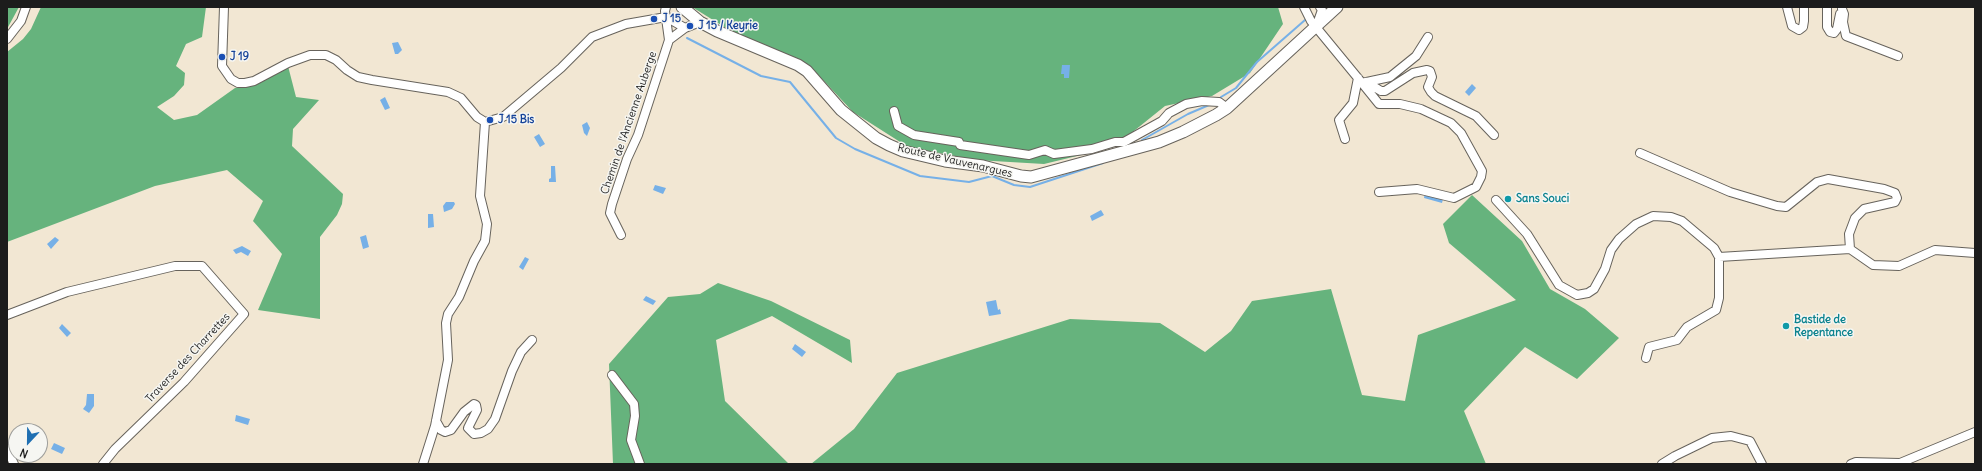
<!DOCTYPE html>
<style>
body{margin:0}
#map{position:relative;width:1982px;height:471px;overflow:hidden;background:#f2e7d3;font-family:Delius,sans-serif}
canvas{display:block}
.frame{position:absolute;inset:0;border:8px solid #1c1c1c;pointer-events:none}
.north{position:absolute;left:8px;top:423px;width:40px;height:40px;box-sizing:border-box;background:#f6f6f2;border:1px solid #9f9f9c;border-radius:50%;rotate:202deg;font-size:11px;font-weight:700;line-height:16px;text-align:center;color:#1c1c1c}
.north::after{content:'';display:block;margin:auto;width:14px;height:18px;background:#1f6fb2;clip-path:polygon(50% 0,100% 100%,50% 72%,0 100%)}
</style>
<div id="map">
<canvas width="1982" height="471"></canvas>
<div class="frame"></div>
<div class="north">N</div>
</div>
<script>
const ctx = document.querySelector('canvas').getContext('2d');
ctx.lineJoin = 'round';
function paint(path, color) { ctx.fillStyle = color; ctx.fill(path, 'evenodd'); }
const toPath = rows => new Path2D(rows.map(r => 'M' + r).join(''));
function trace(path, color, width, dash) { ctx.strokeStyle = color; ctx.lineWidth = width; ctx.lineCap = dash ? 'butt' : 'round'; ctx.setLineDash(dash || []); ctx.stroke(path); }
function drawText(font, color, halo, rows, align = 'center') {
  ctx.font = font + ' Delius,sans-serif'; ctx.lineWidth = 3; ctx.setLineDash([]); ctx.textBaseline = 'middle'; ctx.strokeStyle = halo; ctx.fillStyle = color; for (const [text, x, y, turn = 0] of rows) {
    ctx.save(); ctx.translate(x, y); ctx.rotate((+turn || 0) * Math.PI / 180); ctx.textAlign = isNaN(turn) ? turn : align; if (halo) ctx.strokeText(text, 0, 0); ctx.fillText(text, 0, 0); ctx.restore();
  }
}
paint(toPath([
 [7,7,19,7,7,29],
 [41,7,206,7,202,37,186,44,176,66,185,73,184,85,174,96,157,107,174,120,197,115,235,88,248,86,288,66,296,97,319,100,293,129,292,146,343,194,342,204,337,215,320,237,320,319,258,310,282,254,253,221,263,201,227,170,155,186,7,242,7,52,23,39,31,29],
 [692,7,1278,7,1283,24,1250,73,1212,96,1165,106,1114,147,1044,164,976,160,908,147,853,112,809,65,747,41],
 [1472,195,1522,241,1550,289,1585,309,1619,338,1577,379,1525,347,1464,411,1486,464,811,464,854,429,897,373,1070,319,1160,323,1205,352,1231,331,1252,301,1331,289,1362,395,1405,401,1418,335,1516,300,1449,243,1443,224],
 [718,283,771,301,850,340,852,363,772,316,716,340,725,401,789,464,613,464,609,364,668,297,700,294]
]), '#66b37d');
paint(toPath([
 [398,42,402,50,398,54,395,54,392,43],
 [1062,65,1070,65,1069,78,1064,78,1064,74,1061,74],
 [1472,84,1476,88,1469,96,1465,92],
 [385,97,390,108,385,110,380,100],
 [587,122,590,128,587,136,584,133,582,125],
 [539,134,545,144,540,147,534,137],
 [551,166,555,166,556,182,549,182,549,179,551,178],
 [655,185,666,188,663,194,653,190],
 [1425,192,1443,199,1442,203,1424,198],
 [446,202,454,202,455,204,452,209,444,212,443,206],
 [1101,210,1104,215,1092,221,1090,216],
 [428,214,433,214,434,227,428,228],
 [366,235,369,247,363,249,360,237],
 [55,237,59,240,51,249,47,244],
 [242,246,251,251,248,256,241,252,236,254,233,250],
 [525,257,529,259,523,270,519,267],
 [646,296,656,301,653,305,643,300],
 [996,300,998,310,1000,309,1001,314,989,316,986,302],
 [62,324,71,333,67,337,59,328],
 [795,344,806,352,802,357,792,349],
 [87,394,94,394,94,406,89,413,83,409,86,405],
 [236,415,250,419,248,425,235,421],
 [54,443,65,448,62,454,51,449]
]), '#76b0e7');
trace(toPath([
 [687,38,761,76,790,82,836,138,855,149,920,176,969,182,992,176,1014,185,1030,187,1103,163],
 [1221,97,1236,88,1257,62,1305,20],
 [1142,140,1188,114,1209,105]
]), '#76b0e7', 2);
const street = toPath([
 [224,7,222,66,231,79,238,83,245,83,254,81,288,63,310,55,326,55,336,60,347,70,358,77,372,80,448,92,461,98,477,117,485,122],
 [1304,7,1311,21,1362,83,1390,77,1416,56,1428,37],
 [1787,7,1792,26,1799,30,1803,27,1804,21,1804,7],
 [1827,7,1827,27,1830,32,1834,33,1837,29,1840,14],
 [1842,9,1844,14,1843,22,1846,36,1898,56],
 [1317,24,1322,10,1320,7],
 [7,39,21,21,26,7],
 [669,40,685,28,700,22],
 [1366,82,1381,91,1385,91,1413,73,1427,70,1430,71,1432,77,1428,87,1431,92,1435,96,1476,116,1494,135],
 [1362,83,1379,104,1400,104,1421,109,1451,123,1461,133,1482,171,1481,177,1476,187,1454,198,1417,189,1379,192],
 [894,111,898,126,914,135,959,142,960,145,967,146,1029,155,1045,150,1054,154,1092,149,1115,142,1124,142,1162,121,1169,113,1186,104,1202,101,1219,102,1227,108],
 [485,122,503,117,561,68,592,37,626,24,666,17,685,28],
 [1345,139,1339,120,1353,103,1358,78],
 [1640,153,1730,192,1777,206,1786,207,1817,182,1828,179,1884,189,1895,193,1897,198,1895,202,1864,209,1855,218,1849,234,1850,249,1873,265,1899,266,1935,250,1975,253],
 [1496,200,1527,234,1559,285,1577,295,1588,293,1594,289,1605,269,1611,250,1619,239,1636,224,1653,216,1671,217,1682,221,1714,248,1719,257,1719,298,1716,310,1687,327,1677,340,1649,347,1646,358],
 [621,235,610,213,612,204,627,159,638,135,669,40,665,11,666,7],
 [1719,257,1850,249],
 [7,315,67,292,175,266,202,266,244,314,184,382,115,449,103,464],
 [612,375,634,404,635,416,631,440,640,464],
 [436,421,441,430,445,432,451,430,464,412,474,404,476,405,477,410,468,428,474,434,481,433,488,429,495,419,512,371,521,352,532,340],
 [7,449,14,464],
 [423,464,435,426,448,360,446,323,448,314,459,297,474,261,485,241,487,224,480,196,485,122],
 [1662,464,1675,456,1712,438,1731,436,1750,441,1762,464],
 [1851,464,1856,462,1900,463,1975,432]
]);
const secondary = toPath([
 [682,7,700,22,717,31,798,65,807,71,841,110,876,138,889,145,903,151,945,161,983,166,1021,176,1031,177,1159,142,1183,132,1216,115,1227,108,1337,7]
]);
trace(street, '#67635c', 10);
trace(secondary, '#67635c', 13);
trace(street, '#fff', 8);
trace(secondary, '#fff', 11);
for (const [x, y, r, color] of [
 [654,19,4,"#1a4fb4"],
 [690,26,4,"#1a4fb4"],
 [222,57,4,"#1a4fb4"],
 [490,120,4,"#1a4fb4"],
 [1508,199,4,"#0f9aa8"],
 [1786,326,4,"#0f9aa8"]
]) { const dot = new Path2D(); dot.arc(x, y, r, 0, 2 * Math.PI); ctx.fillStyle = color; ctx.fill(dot); trace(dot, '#f6f6f2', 1.5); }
drawText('bold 11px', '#164399', '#f6f6f2', [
 ["J 15",662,19],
 ["J 15 / Keyrie",698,26],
 ["J 19",230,57],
 ["J 15 Bis",498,120]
], 'left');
drawText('11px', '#1c1c1c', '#f6f6f2', [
 ["Chemin de l'Ancienne Auberge",629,123,-71],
 ["Route de Vauvenargues",955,161,13],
 ["Traverse des Charrettes",188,358,-47]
]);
drawText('bold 11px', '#0d838f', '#f6f6f2', [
 ["Sans Souci",1516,199],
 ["Bastide de",1794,320],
 ["Repentance",1794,333]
], 'left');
</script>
